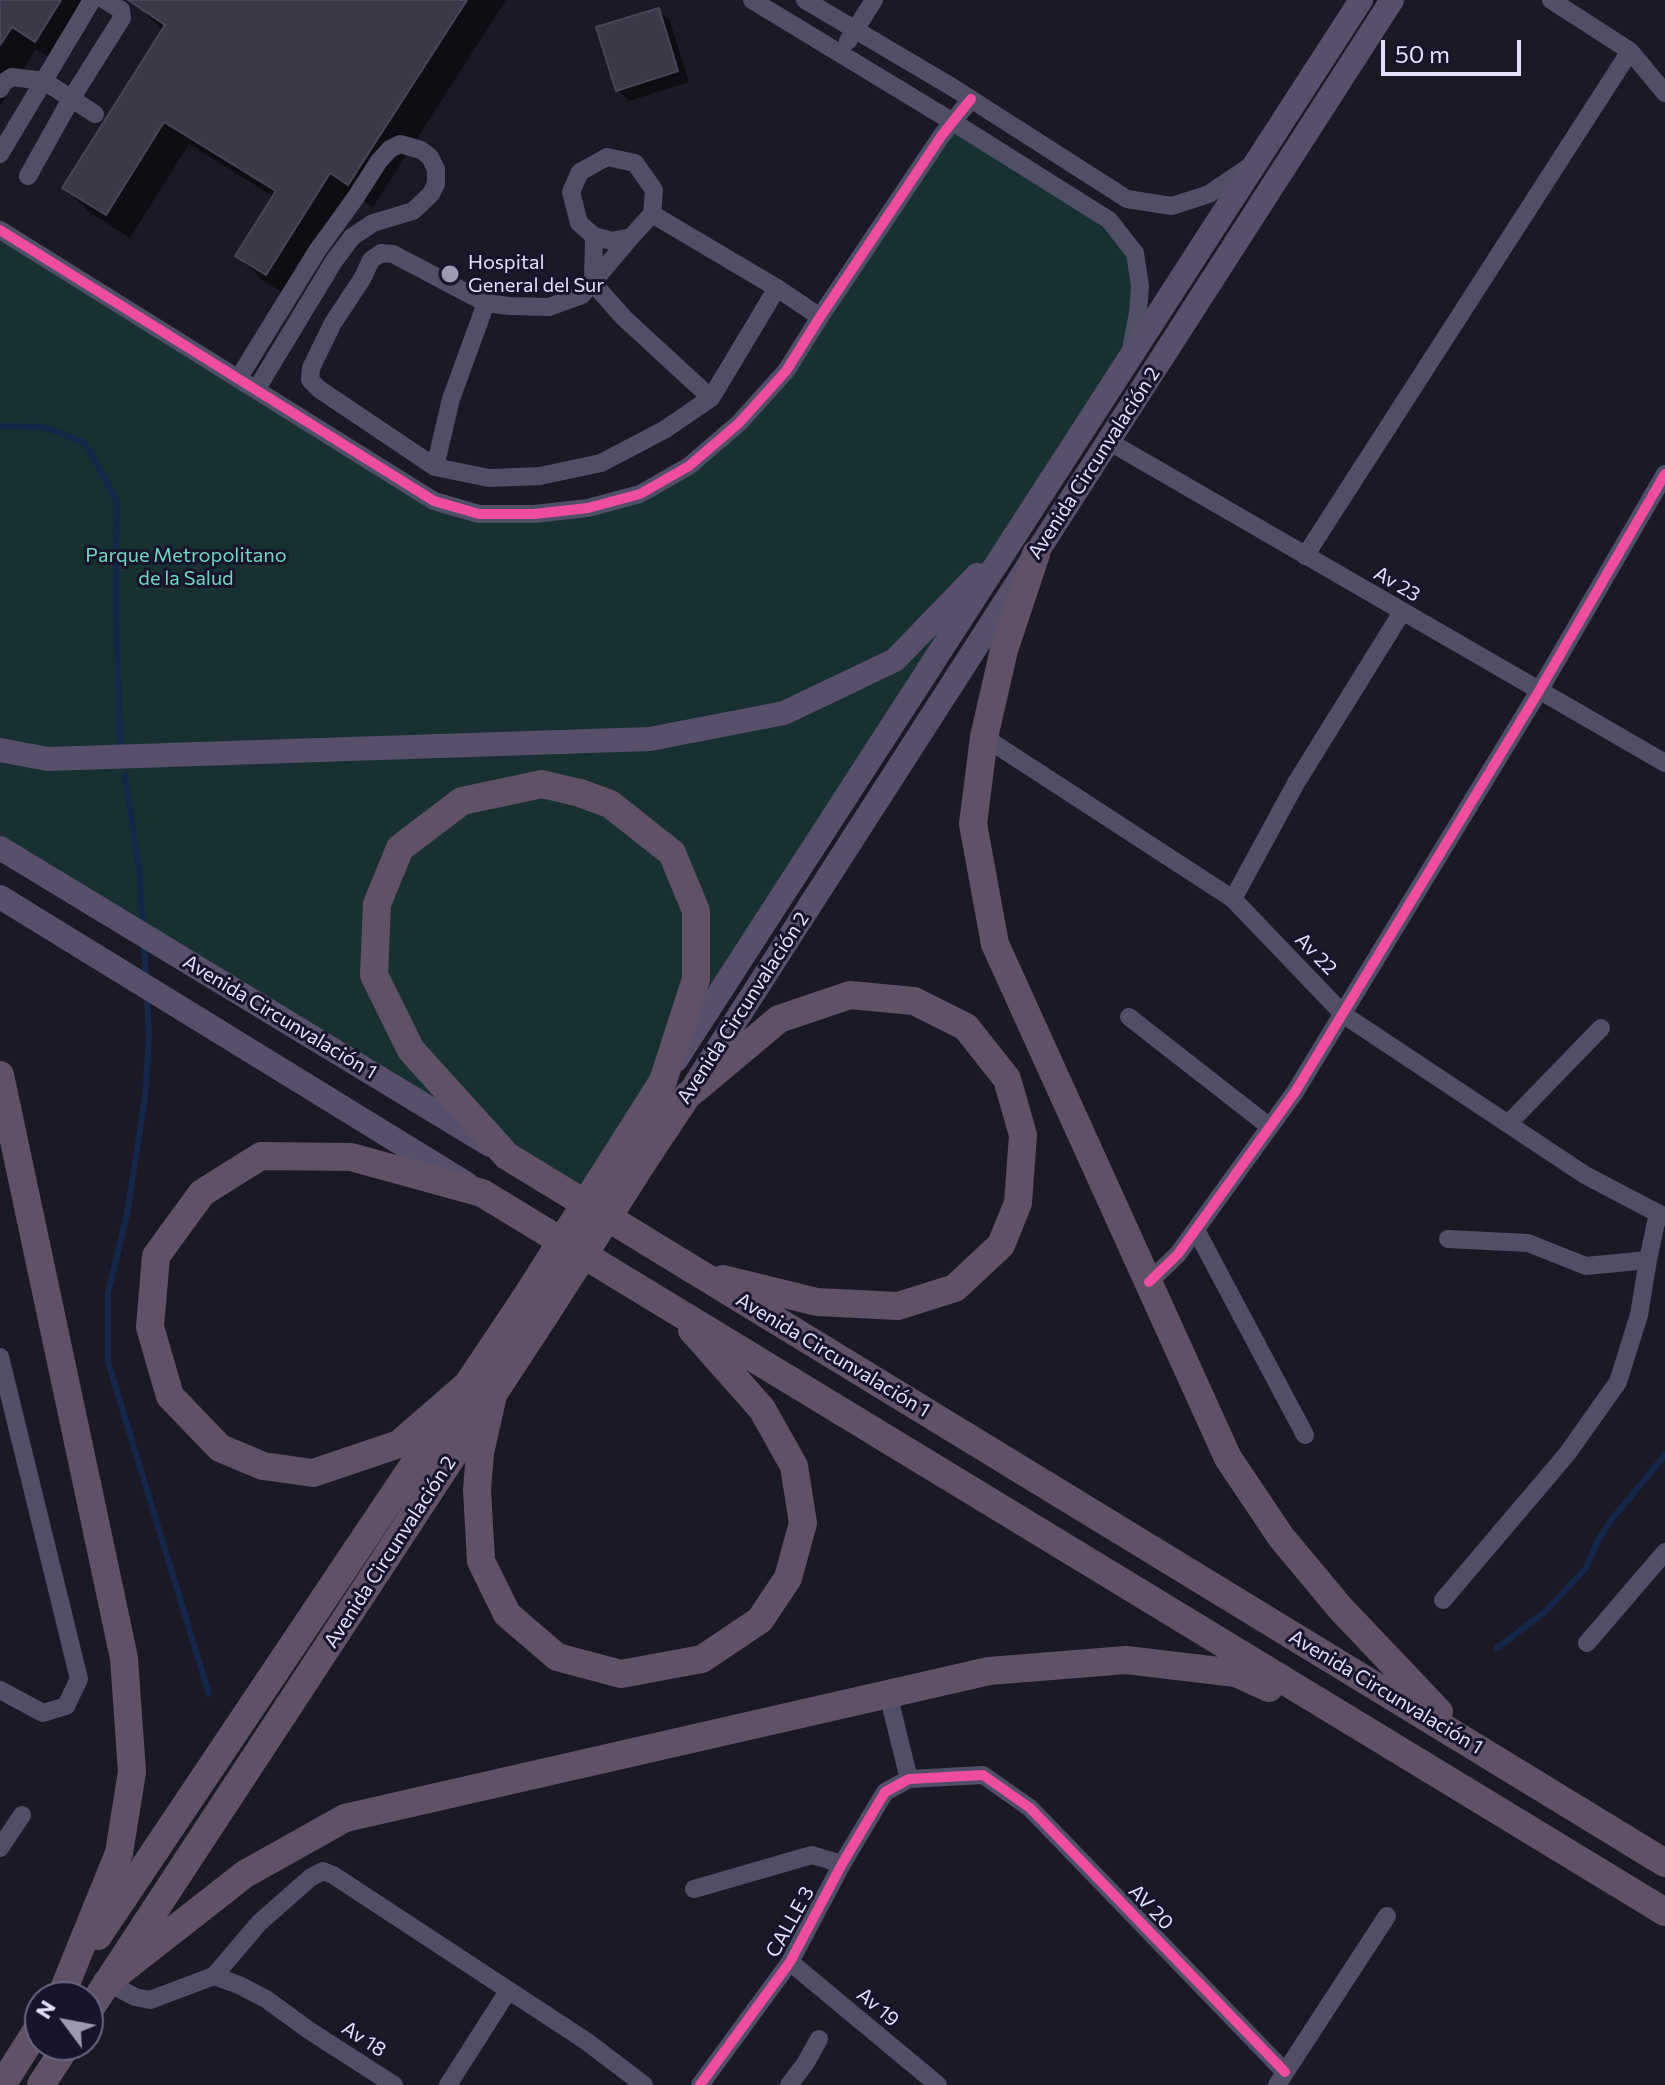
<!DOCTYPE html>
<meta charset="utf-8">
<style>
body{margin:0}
#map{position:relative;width:1665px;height:2085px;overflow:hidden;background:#1c1926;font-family:Commissioner,sans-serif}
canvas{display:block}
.north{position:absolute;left:24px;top:1981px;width:80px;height:80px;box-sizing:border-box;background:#18142b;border:2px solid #69667f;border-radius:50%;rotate:302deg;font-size:22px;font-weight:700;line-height:32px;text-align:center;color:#e3e0fc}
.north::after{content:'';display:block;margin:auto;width:28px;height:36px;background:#9d9ab1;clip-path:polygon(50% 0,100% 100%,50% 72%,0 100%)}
.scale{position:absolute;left:1381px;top:40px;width:140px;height:36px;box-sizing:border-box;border:4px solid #e3e0fc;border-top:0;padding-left:10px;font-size:24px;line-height:28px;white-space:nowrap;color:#e3e0fc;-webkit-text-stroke:6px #18142b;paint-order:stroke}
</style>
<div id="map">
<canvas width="1665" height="2085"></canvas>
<div class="north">N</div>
<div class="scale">50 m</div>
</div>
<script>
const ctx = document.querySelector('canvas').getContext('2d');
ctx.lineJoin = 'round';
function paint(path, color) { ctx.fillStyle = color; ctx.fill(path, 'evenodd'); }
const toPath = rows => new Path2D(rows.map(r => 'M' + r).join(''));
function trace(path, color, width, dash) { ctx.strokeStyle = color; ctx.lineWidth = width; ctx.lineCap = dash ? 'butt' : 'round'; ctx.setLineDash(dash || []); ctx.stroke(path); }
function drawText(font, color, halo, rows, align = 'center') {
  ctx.font = font + ' Commissioner,sans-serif'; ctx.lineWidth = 6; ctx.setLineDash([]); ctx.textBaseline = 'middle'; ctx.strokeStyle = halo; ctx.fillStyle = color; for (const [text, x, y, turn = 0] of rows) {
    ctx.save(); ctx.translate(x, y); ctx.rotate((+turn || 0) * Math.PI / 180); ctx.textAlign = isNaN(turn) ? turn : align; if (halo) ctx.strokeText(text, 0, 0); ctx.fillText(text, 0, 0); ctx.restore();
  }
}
paint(toPath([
 [953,122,1109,220,1135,253,1129,360,585,1203,0,848,0,230,434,501,479,514,640,494,739,423]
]), '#183031');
paint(toPath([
 [0,0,100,0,60,64,36,49,0,106],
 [142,0,506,0,373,207,354,195,290,297,262,280,238,256,274,197,189,144,130,238,89,212,65,188,163,31,138,6],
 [658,10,670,21,689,82,629,101,618,90]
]), '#0007');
trace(toPath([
 [0,426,44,427,85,443,117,502,116,592,120,747],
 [125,775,140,877,143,925],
 [144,944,146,977],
 [147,996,149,1036,145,1097,127,1214,108,1293,108,1362,209,1694],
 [1497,1648,1546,1611,1586,1568,1597,1542,1612,1519,1665,1455]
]), '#15284b', 6);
const building = toPath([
 [0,0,61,0,35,42,12,27,0,45,0,0],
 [128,0,467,0,348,185,330,173,266,275,235,256,276,191,164,122,106,215,62,188,165,25,128,0],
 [659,8,678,71,616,91,596,27,659,8]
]);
paint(building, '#3b3847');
trace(building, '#494458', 2);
trace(toPath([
 [752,0,953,122,1109,220,1135,253,1140,286,1138,313,1131,349],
 [805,0,952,87,1127,199,1172,206,1209,194,1249,167],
 [848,41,874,0],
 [1630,51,1665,93],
 [0,89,4,82,12,77,44,81,95,114],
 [0,154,92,0],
 [607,157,635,163,654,190,652,214,631,237,612,241,594,236,579,223,571,192,580,172,607,157],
 [28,176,71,99,122,18,121,10,105,0],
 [652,214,777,288,820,317],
 [0,230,434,501,479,514,534,514,588,508,640,494,689,466,739,423,786,371,820,317,942,135,971,99],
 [594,236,593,283,624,318,711,398],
 [631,237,582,295,549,307,509,306,486,303,393,254,381,253,371,260,362,279,333,323,311,368,310,380,319,389,435,467,489,478,540,476,601,463,664,430,711,398,777,288],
 [238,379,317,251,356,197,379,161,390,149,400,144,421,150,430,157,436,169,436,184,431,194,413,211,373,223,352,237,334,261,256,390],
 [1108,441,1665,763],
 [435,467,451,399,486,303],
 [1305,556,1630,51,1551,0],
 [984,737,1233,899,1344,1015,1585,1175,1665,1217],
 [1233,899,1296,783,1402,612],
 [1129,1017,1270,1127],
 [1508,1124,1601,1028],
 [1196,1230,1305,1435],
 [1448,1239,1528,1243,1586,1266,1648,1260,1658,1213],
 [1149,1282,1178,1254,1295,1092,1539,691,1665,474],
 [0,1357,79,1679,66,1706,43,1713,0,1690],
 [1443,1600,1567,1454,1618,1382,1639,1315,1648,1260],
 [1587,1643,1665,1552],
 [888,1694,909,1779],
 [0,1848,22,1815],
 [694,1889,812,1855,842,1864],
 [790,1962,938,2085],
 [214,1976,259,1923,310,1878,323,1871,333,1875,586,2041,644,2085],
 [107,1982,135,1997,150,2000,214,1976,239,1985,266,1999,310,2031,394,2085],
 [448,2085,508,1991],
 [700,2085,790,1962,842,1864,885,1792,909,1779,983,1775,1030,1808,1285,2072],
 [789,2085,805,2064,819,2039],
 [1277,2085,1387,1916]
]), '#504f65', 18);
trace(toPath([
 [0,750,48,759,650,739,784,713,895,660,977,575],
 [0,848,490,1145],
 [0,897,467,1184],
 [676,1060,1361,0],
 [695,1084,1392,0]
]), '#58506a', 24);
trace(toPath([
 [1036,554,1004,650,984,737,973,824,995,944,1228,1458,1281,1537,1341,1609,1439,1712],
 [0,1075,124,1658,132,1772,119,1853,65,1986],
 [627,1138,663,1081,696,979,696,911,672,853,610,804,580,793,542,784,462,801,400,848,377,904,374,975,411,1050,507,1156,1665,1863],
 [649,1153,687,1096,779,1019,850,995,914,1001,966,1027,1007,1079,1023,1135,1018,1203,1001,1245,955,1288,898,1306,817,1302,723,1279],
 [468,1384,399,1444,313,1473,263,1466,220,1448,170,1396,150,1327,156,1256,202,1193,261,1156,351,1157,482,1193,1665,1912],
 [493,1395,480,1453,477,1490,481,1561,507,1614,557,1657,621,1674,702,1659,760,1620,788,1578,803,1523,794,1466,762,1409,692,1330],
 [98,1936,524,1300],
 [107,1982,245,1874,345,1818,989,1671,1126,1660,1236,1673,1269,1688],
 [88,2012,545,1315],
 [2,2085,40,2025],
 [41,2085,67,2045]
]), '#615166', 28);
trace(toPath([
 [524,1300,627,1138],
 [545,1315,649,1153]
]), '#615166', 28);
trace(toPath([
 [0,230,434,501,479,514,534,514,588,508,640,494,689,466,739,423,786,371,820,317,942,135,971,99],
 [1149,1282,1178,1254,1295,1092,1539,691,1665,474],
 [700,2085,790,1962,842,1864,885,1792,909,1779,983,1775,1030,1808,1285,2072]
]), '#ef4d9e', 10);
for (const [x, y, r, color] of [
 [450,274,10,"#9d9ab1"]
]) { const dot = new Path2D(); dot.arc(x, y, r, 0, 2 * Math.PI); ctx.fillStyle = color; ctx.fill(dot); trace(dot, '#18142b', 3); }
drawText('20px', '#e3e0fc', '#18142b', [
 ["Hospital",468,262],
 ["General del Sur",468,285]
], 'left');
drawText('20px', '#e3e0fc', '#18142b', [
 ["Avenida Circunvalación 2",1094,463,-57],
 ["Av 23",1397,584,30],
 ["Av 22",1316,954,46],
 ["Avenida Circunvalación 2",743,1008,-57],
 ["Avenida Circunvalación 1",280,1017,31],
 ["Avenida Circunvalación 1",833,1355,31],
 ["Avenida Circunvalación 2",390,1552,-57],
 ["Avenida Circunvalación 1",1386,1692,31],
 ["AV 20",1151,1907,46],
 ["CALLE 3",790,1922,-61],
 ["Av 19",878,2007,40],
 ["Av 18",364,2039,33]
]);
drawText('20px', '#70d8be', '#18142b', [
 ["Parque Metropolitano",186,555],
 ["de la Salud",186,578]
]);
</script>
